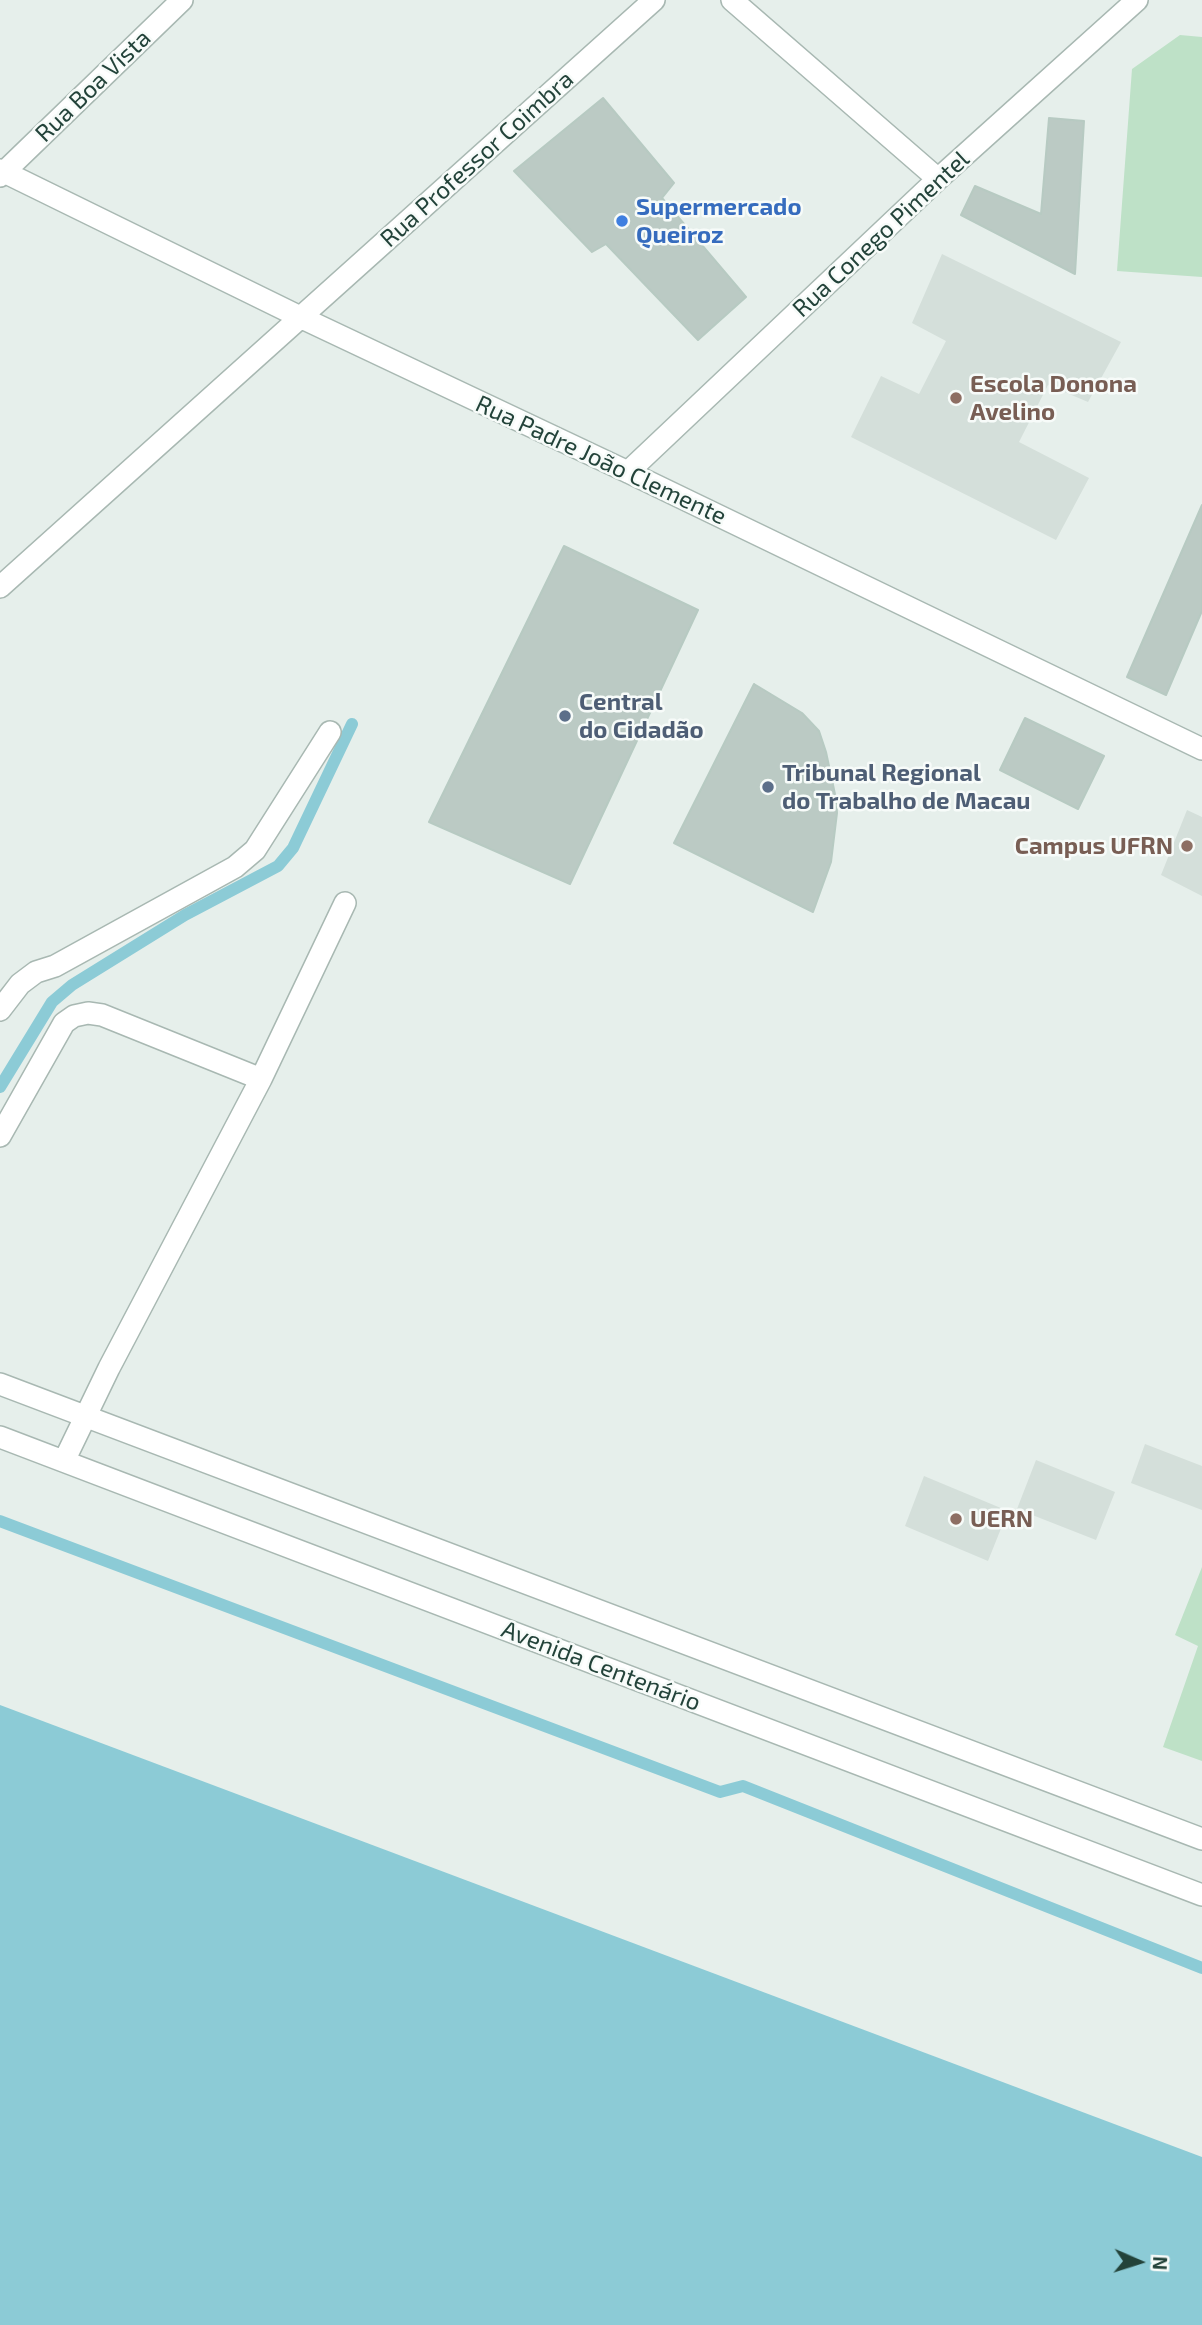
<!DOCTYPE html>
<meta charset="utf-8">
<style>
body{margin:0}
#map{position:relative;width:1202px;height:2325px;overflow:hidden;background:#e6efeb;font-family:"Exo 2",sans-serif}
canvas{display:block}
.north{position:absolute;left:1104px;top:2227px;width:70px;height:70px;-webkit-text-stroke:5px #f7fbf9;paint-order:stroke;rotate:93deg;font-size:19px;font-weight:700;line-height:28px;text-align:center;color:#23433a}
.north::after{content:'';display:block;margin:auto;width:24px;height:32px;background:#23433a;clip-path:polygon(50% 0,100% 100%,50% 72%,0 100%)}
</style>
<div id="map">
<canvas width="1202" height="2325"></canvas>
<div class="north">N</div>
</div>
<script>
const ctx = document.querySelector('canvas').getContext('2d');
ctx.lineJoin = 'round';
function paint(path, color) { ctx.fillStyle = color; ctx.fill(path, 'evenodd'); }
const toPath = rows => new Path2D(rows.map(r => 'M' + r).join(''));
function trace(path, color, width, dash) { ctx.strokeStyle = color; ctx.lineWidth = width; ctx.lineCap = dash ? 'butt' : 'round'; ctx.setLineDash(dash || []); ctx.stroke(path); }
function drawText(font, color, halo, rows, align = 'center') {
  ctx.font = font + ' "Exo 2",sans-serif'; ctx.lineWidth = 5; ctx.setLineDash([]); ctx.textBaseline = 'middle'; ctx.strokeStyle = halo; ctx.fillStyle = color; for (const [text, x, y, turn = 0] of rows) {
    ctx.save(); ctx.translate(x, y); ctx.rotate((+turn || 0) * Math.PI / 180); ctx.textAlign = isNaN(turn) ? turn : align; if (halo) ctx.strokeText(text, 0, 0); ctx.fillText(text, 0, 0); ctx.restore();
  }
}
paint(toPath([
 [942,254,1121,342,1088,402,1048,385,1019,442,1089,478,1056,540,851,437,881,376,919,394,946,341,912,323],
 [1187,810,1202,817,1202,896,1161,875],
 [1145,1444,1202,1466,1202,1510,1131,1483],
 [1036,1460,1115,1492,1096,1540,1017,1509],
 [924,1476,1008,1511,988,1561,905,1526]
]), '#d4dfda');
paint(toPath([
 [1180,35,1202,37,1202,277,1117,271,1132,69],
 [1202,1567,1202,1761,1163,1747,1198,1646,1175,1635]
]), '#bee1c7');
paint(toPath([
 [0,1705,1202,2157,1202,2325,0,2325]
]), '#8ccbd6');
trace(toPath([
 [0,1087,52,1002,72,985,185,915,278,866,293,848,352,724],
 [0,1521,720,1792,743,1786,1202,1968]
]), '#8ccbd6', 12);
const building = toPath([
 [603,98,674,183,662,198,746,297,698,340,606,244,592,252,514,171,603,98],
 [1049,118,1084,121,1075,274,961,215,975,186,1041,214,1049,118],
 [1202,505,1202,611,1166,695,1127,677,1202,505],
 [564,546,698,610,570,884,429,822,564,546],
 [754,684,802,713,819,731,826,752,836,799,837,813,831,862,813,912,674,843,754,684],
 [1025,718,1104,756,1078,809,1000,770,1025,718]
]);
paint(building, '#bbcac4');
trace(building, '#b7cac2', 2);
const minor = toPath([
 [732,0,938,179],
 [0,170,300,317,628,472,1202,749],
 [0,176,182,0],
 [628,472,938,179,1137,0],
 [0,587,654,0],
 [0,1010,20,984,36,972,55,966,235,867,255,850,330,732],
 [0,1136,64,1023,74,1016,88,1013,102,1015,261,1079],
 [0,1384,1202,1839],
 [0,1437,1202,1895],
 [64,1461,109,1368,261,1079,345,903]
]);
trace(minor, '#a8b8b2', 24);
trace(minor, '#fff', 21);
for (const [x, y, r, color] of [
 [622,221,7,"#3f7fe0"],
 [956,398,7,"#8d6e63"],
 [565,716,7,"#5c6f8a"],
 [768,787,7,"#5c6f8a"],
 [1187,846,7,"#8d6e63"],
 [956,1519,7,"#8d6e63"]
]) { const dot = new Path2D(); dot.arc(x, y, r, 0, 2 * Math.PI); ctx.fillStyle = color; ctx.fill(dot); trace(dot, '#f7fbf9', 2.5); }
drawText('24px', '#23433a', '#f7fbf9', [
 ["Rua Boa Vista",93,86,-44],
 ["Rua Professor Coimbra",477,159,-42],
 ["Rua Conego Pimentel",881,234,-43],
 ["Rua Padre João Clemente",601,460,25],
 ["Avenida Centenário",601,1666,21]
]);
drawText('bold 24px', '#366cbe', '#f7fbf9', [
 ["Supermercado",636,207],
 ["Queiroz",636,235]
], 'left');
drawText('bold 24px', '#785e54', '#f7fbf9', [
 ["Escola Donona",970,384],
 ["Avelino",970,412],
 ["Campus UFRN",1173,846,"right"],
 ["UERN",970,1519]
], 'left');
drawText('bold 24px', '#4e5e75', '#f7fbf9', [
 ["Central",579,702],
 ["do Cidadão",579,730],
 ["Tribunal Regional",782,773],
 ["do Trabalho de Macau",782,801]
], 'left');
</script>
